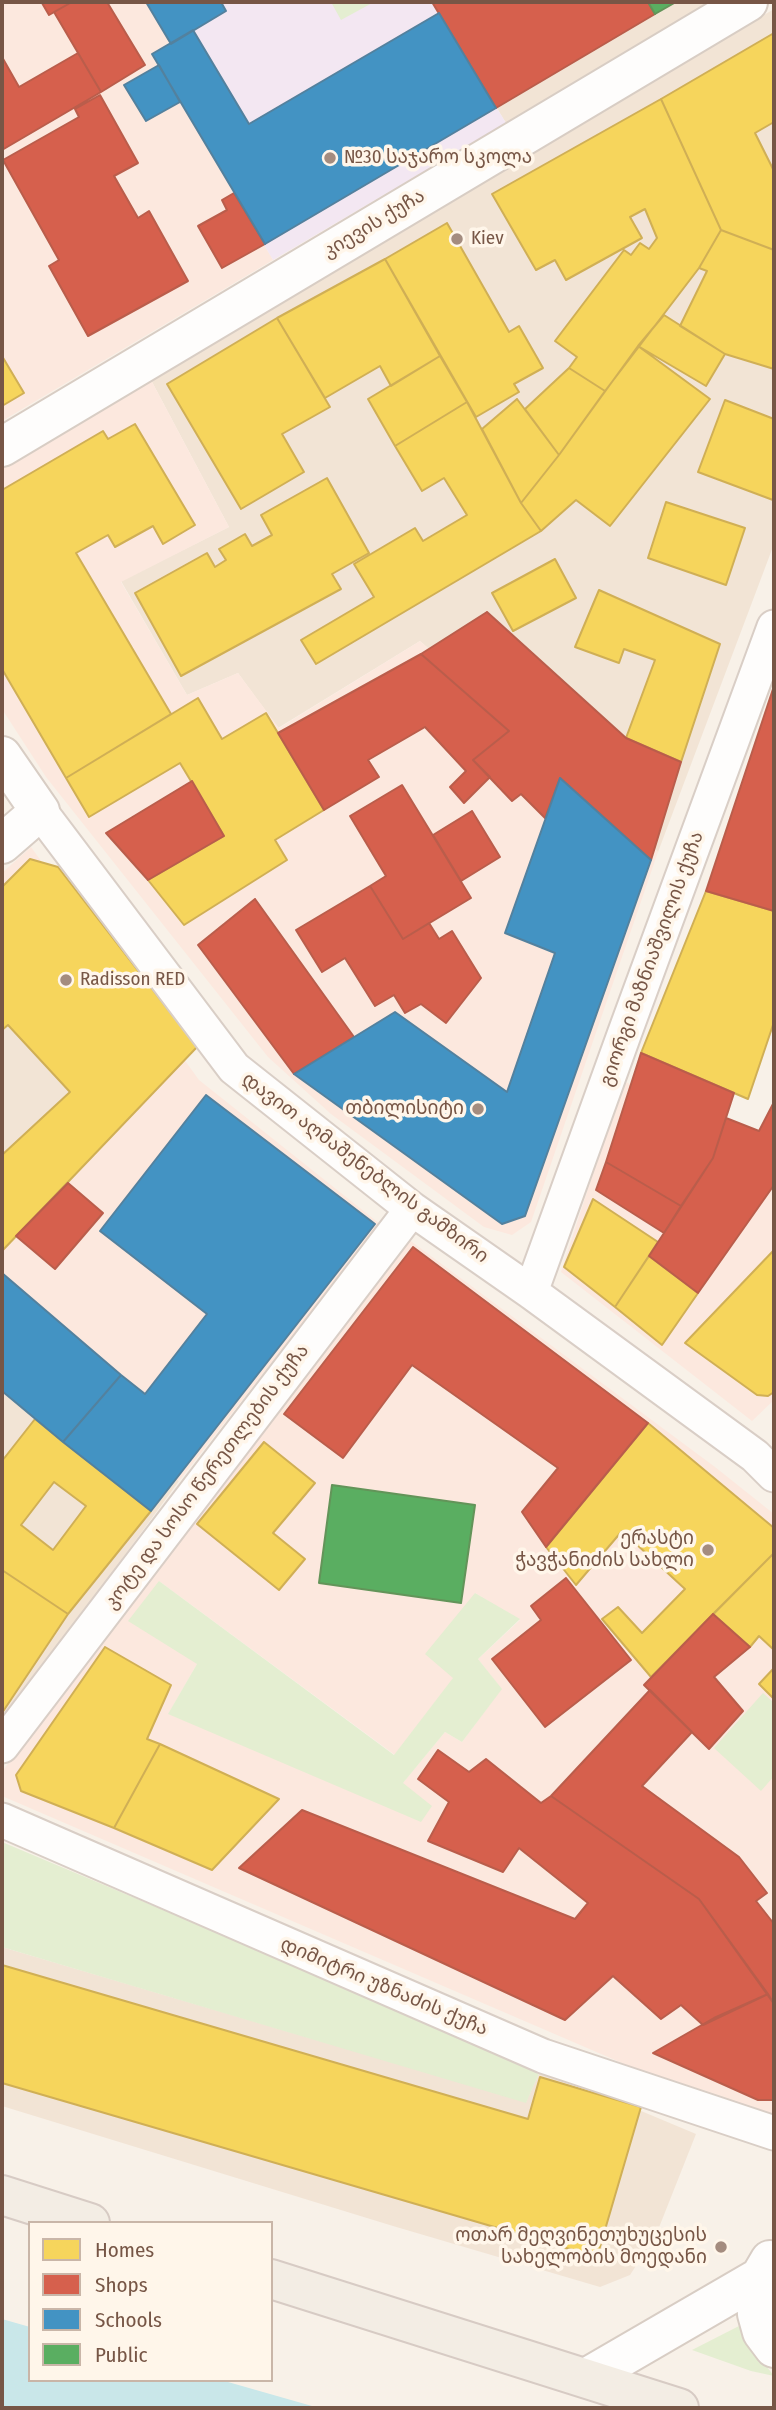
<!DOCTYPE html>
<meta charset="utf-8">
<style>
body{margin:0}
#map{position:relative;width:776px;height:2410px;overflow:hidden;background:#f8f1e8;font-family:"Fira Sans Condensed",sans-serif}
canvas{display:block}
.frame{position:absolute;inset:0;border:4px solid #775646;pointer-events:none}
.legend{position:absolute;left:28px;top:2221px;width:245px;height:161px;box-sizing:border-box;background:#fff6ea;border:2px solid #c9b6a8;margin:0;padding:9px 12px;list-style:none;font-size:21px;color:#775646}
.legend li{display:flex;align-items:center;gap:14px;height:35px}
.legend b{width:35px;border:2px solid #c9b6a8}
</style>
<div id="map">
<canvas width="776" height="2410"></canvas>
<div class="frame"></div>
<ul class="legend">
<li><b style="height:19px;background:#f6d55c"></b>Homes</li>
<li><b style="height:19px;background:#d6604d"></b>Shops</li>
<li><b style="height:19px;background:#4393c3"></b>Schools</li>
<li><b style="height:19px;background:#5aae61"></b>Public</li>
</ul>
</div>
<script>
const ctx = document.querySelector('canvas').getContext('2d');
ctx.lineJoin = 'round';
function paint(path, color) { ctx.fillStyle = color; ctx.fill(path, 'evenodd'); }
const toPath = rows => new Path2D(rows.map(r => 'M' + r).join(''));
function trace(path, color, width, dash) { ctx.strokeStyle = color; ctx.lineWidth = width; ctx.lineCap = dash ? 'butt' : 'round'; ctx.setLineDash(dash || []); ctx.stroke(path); }
function drawText(font, color, halo, rows, align = 'center') {
  ctx.font = font + ' "Fira Sans Condensed","Noto Sans Georgian",sans-serif'; ctx.lineWidth = 7; ctx.setLineDash([]); ctx.textBaseline = 'middle'; ctx.strokeStyle = halo; ctx.fillStyle = color; for (const [text, x, y, turn = 0] of rows) {
    ctx.save(); ctx.translate(x, y); ctx.rotate((+turn || 0) * Math.PI / 180); ctx.textAlign = isNaN(turn) ? turn : align; if (halo) ctx.strokeText(text, 0, 0); ctx.fillText(text, 0, 0); ctx.restore();
  }
}
paint(toPath([
 [432,2,710,2,506,123],
 [774,9,774,544,658,852,420,641,278,728,238,673,187,695,121,581,229,527,151,380],
 [2,967,106,1103,2,1219],
 [2,1338,179,1481,2,1723],
 [2,1947,526,2102,541,2069,696,2134,656,2235,630,2275,600,2287,393,2226,2,2106]
]), '#f2e4d5');
paint(toPath([
 [2,2,146,2,171,44,153,55,273,260,2,421],
 [151,380,229,527,121,582,187,695,238,673,279,728,420,641,658,852,531,1222,512,1235,484,1227,331,1114,268,1057,46,777,2,709,2,469],
 [31,847,199,1080,380,1224,179,1481,2,1338,2,1219,106,1103,2,967,2,873],
 [623,1081,774,1142,774,1400,752,1421,561,1272],
 [408,1239,715,1467,774,1514,774,2115,752,2119,2,1796,2,1772,112,1620],
 [159,1581,395,1755,454,1678,475,1593,520,1620,478,1659,501,1689,462,1742,445,1732,402,1784,169,1713,197,1664]
]), '#fce8de');
paint(toPath([
 [146,2,432,2,506,123,273,260,152,54,171,43]
]), '#f3e7f2');
paint(toPath([
 [331,2,374,2,341,20],
 [159,1581,394,1755,453,1678,425,1654,475,1593,520,1619,478,1659,502,1689,462,1742,445,1732,403,1783,432,1806,421,1822,168,1714,197,1664,128,1621],
 [763,1693,774,1703,774,1776,761,1791,714,1748],
 [2,1842,541,2069,526,2103,2,1947],
 [739,2326,752,2348,774,2376,751,2371,692,2350]
]), '#e4eed1');
paint(toPath([
 [2,2319,30,2327,30,2380,221,2380,319,2408,2,2408]
]), '#c9e7e9');
const homes = toPath([
 [774,33,774,122,755,133,774,171,774,250,721,230,661,99,774,33],
 [661,99,721,230,699,268,605,391,569,368,577,357,555,341,624,250,631,255,640,243,649,249,657,238,645,209,630,217,642,238,566,280,555,260,536,270,492,194,661,99],
 [447,223,509,332,519,326,543,368,514,384,519,392,476,417,385,259,447,223],
 [721,230,774,250,774,369,725,354,680,326,707,271,699,268,721,230],
 [385,259,440,356,391,386,380,366,325,398,277,318,385,259],
 [664,315,725,354,706,386,638,346,664,315],
 [277,318,330,407,282,434,304,472,241,509,167,384,277,318],
 [638,346,710,399,610,526,576,500,541,531,521,503,559,455,638,346],
 [2,356,24,393,2,406,2,356],
 [440,356,467,402,395,446,368,399,440,356],
 [569,368,605,391,559,455,525,409,569,368],
 [517,399,559,455,521,503,482,429,517,399],
 [725,400,774,419,773,500,698,472,725,400],
 [467,402,521,503,541,531,316,664,301,640,374,597,354,564,415,528,423,541,467,515,444,478,422,491,395,446,467,402],
 [135,424,195,525,163,544,153,526,115,547,108,535,76,553,171,714,66,778,2,669,2,490,103,431,108,439,135,424],
 [327,478,369,553,332,574,341,589,181,676,135,593,207,553,215,567,226,560,219,549,245,534,252,546,272,535,261,515,327,478],
 [666,502,745,528,726,585,648,558,666,502],
 [555,559,576,598,513,631,492,593,555,559],
 [599,590,720,644,681,762,626,738,655,660,624,649,619,663,575,647,599,590],
 [198,698,222,739,266,713,324,810,275,840,287,860,184,925,148,880,224,836,180,763,89,817,66,778,198,698],
 [30,859,58,867,197,1047,2,1251,2,1155,70,1092,8,1025,2,1030,2,887,30,859],
 [706,891,774,911,774,1022,748,1099,641,1053,706,891],
 [593,1199,658,1242,615,1307,564,1267,593,1199],
 [774,1250,774,1392,768,1396,757,1395,685,1343,774,1250],
 [649,1256,698,1293,662,1345,615,1307,649,1256],
 [35,1419,151,1511,68,1614,2,1570,2,1461,35,1419],
 [54,1482,86,1506,53,1550,21,1525,54,1482],
 [648,1423,774,1528,774,1553,651,1677,602,1619,618,1607,642,1633,685,1589,622,1531,576,1585,546,1547,648,1423],
 [264,1442,315,1483,273,1533,305,1559,279,1590,197,1524,264,1442],
 [774,1553,774,1650,759,1636,750,1647,713,1614,774,1553],
 [2,1570,68,1614,2,1713,2,1570],
 [105,1647,171,1685,147,1739,160,1744,114,1828,21,1791,16,1775,105,1647],
 [774,1668,774,1699,759,1684,774,1668],
 [160,1744,279,1799,212,1870,114,1828,160,1744],
 [2,1965,528,2119,540,2077,641,2107,597,2257,2,2083,2,1965]
]);
paint(homes, '#f6d55c');
trace(homes, '#d0af55', 2);
const shops = toPath([
 [44,2,72,2,49,15,42,3,44,2],
 [72,2,107,2,145,65,101,92,54,12,72,2],
 [432,2,648,2,655,14,496,108,432,2],
 [78,53,101,92,2,150,2,57,19,87,78,53],
 [100,95,138,163,114,176,138,218,149,211,188,281,88,336,49,266,59,260,3,160,79,117,75,109,100,95],
 [234,193,265,244,222,268,198,226,227,210,222,200,234,193],
 [487,612,626,738,681,762,651,860,560,778,545,818,521,794,512,801,473,760,509,731,421,654,487,612],
 [421,654,509,731,473,760,490,777,464,803,450,787,466,771,425,727,368,760,379,777,324,810,278,733,421,654],
 [774,686,774,911,706,891,774,686],
 [192,781,224,836,148,880,106,833,192,781],
 [402,785,471,898,403,939,370,886,386,876,350,816,402,785],
 [472,811,500,857,461,881,433,835,472,811],
 [370,886,403,939,429,923,439,939,452,931,481,978,446,1023,421,1004,405,1013,394,995,375,1006,345,958,322,972,296,930,370,886],
 [255,899,354,1037,294,1074,198,945,255,899],
 [641,1053,734,1093,713,1158,681,1206,606,1162,641,1053],
 [774,1102,774,1185,698,1293,649,1256,713,1158,726,1118,759,1131,774,1102],
 [606,1162,681,1206,664,1233,596,1190,606,1162],
 [68,1183,103,1213,55,1269,16,1236,68,1183],
 [413,1247,648,1423,546,1547,522,1512,558,1468,412,1365,343,1458,284,1414,413,1247],
 [566,1578,631,1660,545,1727,492,1659,541,1620,531,1606,566,1578],
 [713,1614,750,1647,714,1677,743,1711,709,1749,644,1685,713,1614],
 [650,1690,692,1732,642,1786,739,1857,767,1893,756,1901,774,1924,774,2004,699,1899,551,1796,650,1690],
 [438,1750,469,1772,486,1759,541,1803,551,1796,699,1899,768,1994,703,2025,681,2005,661,2019,613,1976,565,2020,239,1868,302,1810,575,1919,588,1903,519,1848,503,1872,428,1841,449,1802,418,1779,438,1750],
 [768,1994,774,2004,774,2100,758,2100,653,2053,714,2018,768,1994]
]);
paint(shops, '#d6604d');
trace(shops, '#ba5d4b', 2);
const schools = toPath([
 [146,2,221,2,226,11,171,44,146,2],
 [439,13,496,108,265,244,152,54,193,30,249,124,439,13],
 [159,65,180,102,146,121,124,85,159,65],
 [560,778,651,860,525,1216,502,1224,294,1074,395,1012,507,1092,555,953,505,933,560,778],
 [206,1095,375,1224,151,1511,63,1442,121,1375,145,1394,207,1314,100,1231,206,1095],
 [2,1273,121,1375,63,1442,2,1391,2,1273]
]);
paint(schools, '#4393c3');
trace(schools, '#53819e', 2);
const public = toPath([
 [648,2,676,2,655,14,648,2],
 [332,1485,475,1505,461,1603,319,1583,332,1485]
]);
paint(public, '#5aae61');
trace(public, '#639459', 2);
const street = toPath([
 [40,811,234,1068,412,1209,531,1292,755,1456,774,1475],
 [531,1292,625,1032,774,627],
 [2,1746,412,1209],
 [2,1820,543,2056,774,2133]
]);
const secondary = toPath([
 [2,447,748,2],
 [2,756,40,811,2,844],
 [770,2260,760,2277,756,2295,757,2314,762,2332,774,2348],
 [586,2378,760,2277]
]);
const primary = toPath([
 [2,2195,90,2223],
 [271,2279,679,2408]
]);
trace(street, '#d9cec6', 37);
trace(secondary, '#d8cdc4', 42);
trace(primary, '#d7cbc4', 42);
trace(street, '#fefdfc', 33);
trace(secondary, '#fefdfc', 38);
trace(primary, '#f3ede4', 38);
for (const [x, y, r, color] of [
 [330,158,7,"#a48c7f"],
 [457,239,7,"#a48c7f"],
 [66,980,7,"#a48c7f"],
 [478,1109,7,"#a48c7f"],
 [708,1550,7,"#a48c7f"],
 [721,2247,7,"#a48c7f"]
]) { const dot = new Path2D(); dot.arc(x, y, r, 0, 2 * Math.PI); ctx.fillStyle = color; ctx.fill(dot); trace(dot, '#fff6ea', 2.5); }
drawText('19px', '#775646', '#fff6ea', [
 ["№30 საჯარო სკოლა",344,158],
 ["Kiev",471,239],
 ["Radisson RED",80,980],
 ["თბილისიტი",464,1109,"right"],
 ["ერასტი",694,1539,"right"],
 ["ჭავჭანიძის სახლი",694,1561,"right"],
 ["ოთარ მეღვინეთუხუცესის",707,2236,"right"],
 ["სახელობის მოედანი",707,2258,"right"]
], 'left');
drawText('19px', '#775646', '#fff6ea', [
 ["კიევის ქუჩა",374,224,-31],
 ["გიორგი მაზნიაშვილის ქუჩა",652,959,-70],
 ["დავით აღმაშენებლის გამზირი",365,1168,37],
 ["კოტე და სოსო წერეთლების ქუჩა",207,1477,-53],
 ["დიმიტრი უზნაძის ქუჩა",384,1987,23]
]);
</script>
